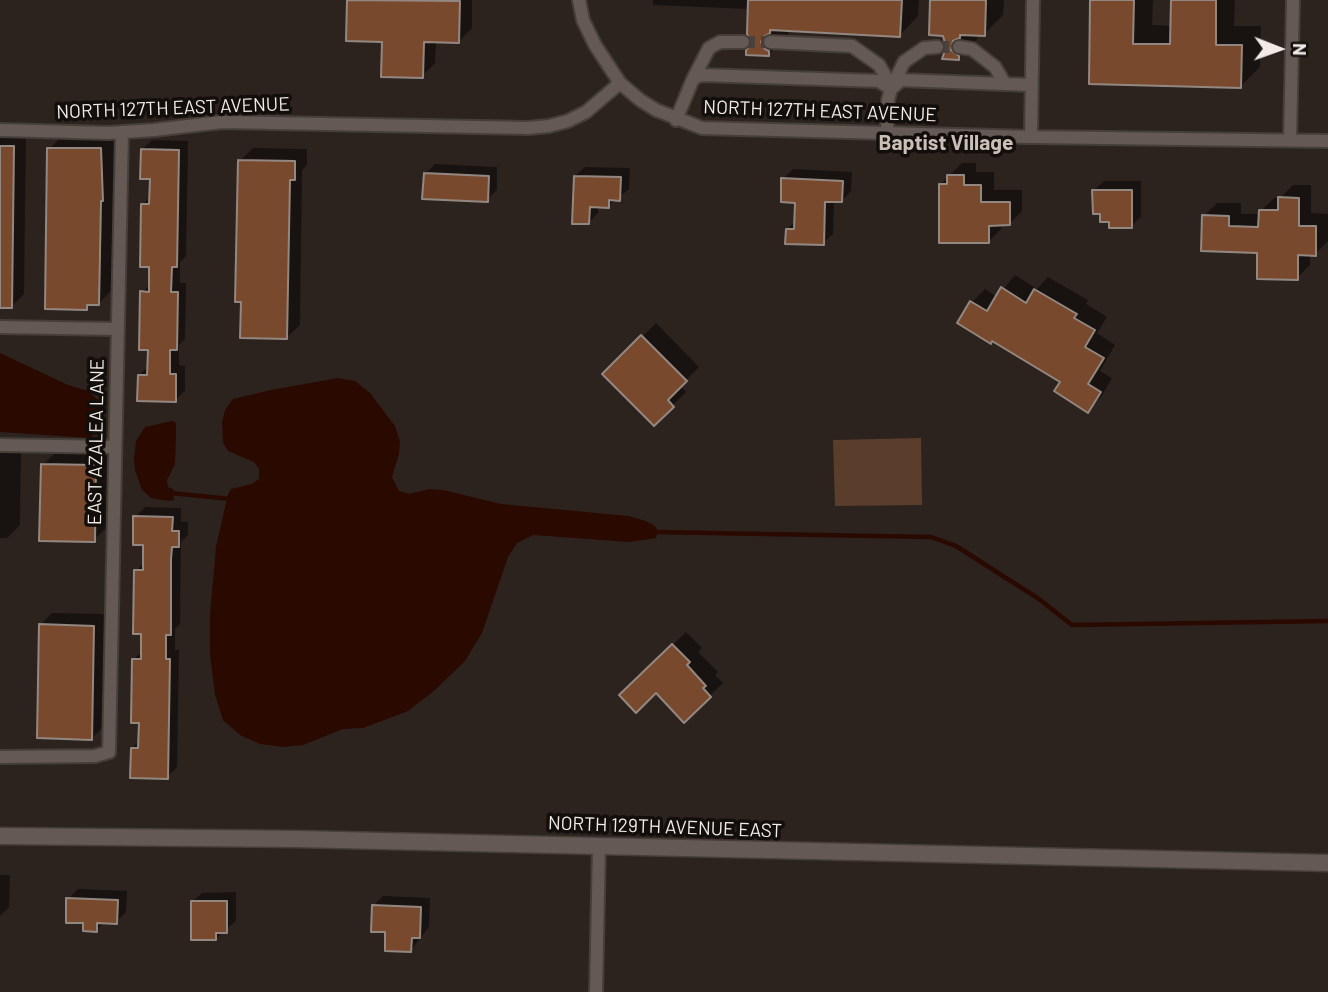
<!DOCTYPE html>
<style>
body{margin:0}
#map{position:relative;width:1328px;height:992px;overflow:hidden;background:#2d231e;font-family:Barlow,sans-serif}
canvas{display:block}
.north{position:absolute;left:1244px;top:14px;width:70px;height:70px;-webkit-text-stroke:5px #120e0b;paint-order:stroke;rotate:91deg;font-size:19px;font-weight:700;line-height:28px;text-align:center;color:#f1eae7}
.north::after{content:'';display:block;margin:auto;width:24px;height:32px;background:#f1eae7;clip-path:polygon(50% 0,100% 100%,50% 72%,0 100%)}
</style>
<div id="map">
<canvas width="1328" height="992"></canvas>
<div class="north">N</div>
</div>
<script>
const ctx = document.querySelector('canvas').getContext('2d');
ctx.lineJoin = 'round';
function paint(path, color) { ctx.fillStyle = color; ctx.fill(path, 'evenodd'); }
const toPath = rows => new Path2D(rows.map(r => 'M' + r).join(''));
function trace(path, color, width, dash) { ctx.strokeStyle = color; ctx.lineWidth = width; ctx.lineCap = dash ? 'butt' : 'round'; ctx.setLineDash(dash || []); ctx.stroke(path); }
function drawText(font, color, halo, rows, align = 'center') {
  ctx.font = font + ' Barlow,sans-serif'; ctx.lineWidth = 7; ctx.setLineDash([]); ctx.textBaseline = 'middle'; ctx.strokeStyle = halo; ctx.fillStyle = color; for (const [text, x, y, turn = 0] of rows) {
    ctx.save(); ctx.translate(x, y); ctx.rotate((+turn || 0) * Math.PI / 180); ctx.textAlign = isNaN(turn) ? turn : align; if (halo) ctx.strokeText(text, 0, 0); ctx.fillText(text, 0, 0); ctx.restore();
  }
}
paint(toPath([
 [921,438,922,505,835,506,833,440]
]), '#5b3d2c');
paint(toPath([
 [0,353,68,385,88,391,97,399,101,408,97,430,91,438,0,432],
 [338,378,355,381,370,393,395,426,400,441,399,454,392,477,399,491,409,494,430,489,443,490,501,504,628,516,646,521,655,526,658,532,656,538,629,542,533,535,517,543,508,557,482,633,465,661,435,690,408,711,363,728,343,729,303,745,283,747,260,744,240,735,223,720,215,695,210,654,210,614,216,547,228,494,231,489,252,484,259,479,259,469,254,462,228,451,223,442,222,422,225,410,233,399,271,390],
 [172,421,176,423,176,438,175,464,167,480,168,487,173,489,174,500,169,501,151,498,142,490,135,470,134,459,136,441,145,427]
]), '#290900');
paint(toPath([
 [349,0,472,0,472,28,459,41,436,41,435,63,422,76,384,40,348,39],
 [653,0,919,0,918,16,899,36,788,29,788,35,769,54,754,43,749,9,653,5],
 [932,0,1004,0,1003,15,984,34,978,34,977,39,958,58,947,47],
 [1092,0,1153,0,1152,25,1172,26,1173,0,1235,0,1234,26,1261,26,1260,67,1241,86,1091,82],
 [0,134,26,134,24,294,11,307,0,306],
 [62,136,114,136,115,186,113,188,112,290,99,303,91,303,86,308,49,149],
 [152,140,188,141,186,256,180,262,180,283,186,283,185,339,179,345,179,365,185,366,185,391,175,400,139,375,149,366,150,349,142,292,151,284,151,266,142,205,151,196,151,178,142,150],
 [253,148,307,149,307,165,302,170,300,325,286,338,240,161],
 [962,163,976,163,976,172,994,172,994,190,1022,190,1022,211,1009,224,1002,224,1002,228,989,241,940,185],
 [435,164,497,167,497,190,487,200,425,174],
 [585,167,630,168,629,189,608,206,598,206,598,213,589,222,575,176],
 [793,169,852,172,851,191,842,201,834,200,833,234,823,243,787,229,796,221,797,201,783,179],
 [1104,181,1141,181,1141,217,1131,226,1110,220,1102,212,1094,190],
 [1293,185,1311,185,1311,213,1328,214,1328,241,1315,254,1310,254,1310,265,1297,278,1204,216,1217,203,1241,203,1241,214,1260,214,1261,211,1274,198,1280,198],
 [1015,275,1037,289,1048,277,1088,300,1086,304,1107,317,1097,333,1115,345,1100,371,1112,378,1101,397,1088,410,1062,381,959,322,972,302,985,289,997,297],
 [656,323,699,367,680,386,686,392,654,424,605,374],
 [0,451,21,451,20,525,7,538,0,538],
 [56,452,108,453,107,527,94,540,43,465],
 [145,507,181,508,181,522,188,522,188,535,181,542,180,624,175,629,175,650,179,650,177,767,167,777,132,748,140,740,134,659,143,651,136,571,145,562,145,543,135,517],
 [52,613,105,614,104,726,92,738,40,625],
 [686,632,702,648,698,652,718,672,715,675,723,683,684,721,656,691,622,695],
 [0,875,10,875,9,907,0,916],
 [78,889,127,891,126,912,116,922,105,922,96,930,85,921,68,899],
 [236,892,236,921,215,939,192,902,202,893],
 [383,896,430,898,429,927,411,950,387,931,373,906]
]), '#0007');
trace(toPath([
 [170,493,231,499],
 [655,532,931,537,956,546,1039,599,1072,625,1328,621]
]), '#290900', 4.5);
const building = toPath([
 [347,0,460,1,459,43,424,42,423,78,381,77,382,42,346,41,347,0],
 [748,0,902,0,900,37,770,30,770,33,763,37,761,42,765,49,769,51,769,56,746,55,746,50,752,43,747,34,748,0],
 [930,0,986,0,985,36,960,35,960,38,953,41,951,50,959,56,959,60,942,59,946,47,943,36,929,35,930,0],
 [1090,0,1134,0,1133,44,1170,44,1171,0,1216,0,1216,45,1242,45,1241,88,1089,84,1090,0],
 [0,146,14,146,12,308,0,308,0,146],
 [47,148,101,148,103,201,101,201,99,305,87,305,87,310,45,309,47,148],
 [141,149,179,150,177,267,172,267,171,292,178,292,177,350,170,350,170,374,176,374,176,402,137,401,138,375,147,375,148,350,139,350,140,291,149,292,149,267,140,267,141,204,149,204,150,179,140,179,141,149],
 [238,160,295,161,295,180,290,180,287,339,240,338,241,302,235,302,238,160],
 [424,173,489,176,488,202,422,199,424,173],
 [947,175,964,175,964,185,981,185,981,202,1010,202,1010,225,989,226,989,243,939,243,939,184,947,184,947,175],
 [574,176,621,177,620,201,609,200,609,208,590,207,589,224,572,224,574,176],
 [781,178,843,181,842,202,825,202,824,245,785,244,786,229,794,229,795,203,781,202,781,178],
 [1092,190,1132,190,1132,228,1109,228,1109,222,1100,222,1100,214,1093,214,1092,190],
 [1278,197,1299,198,1299,226,1316,226,1316,256,1298,255,1298,280,1257,279,1257,253,1201,251,1202,215,1229,216,1229,226,1258,227,1259,210,1278,210,1278,197],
 [1001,287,1026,303,1034,289,1077,314,1074,318,1095,330,1085,347,1104,358,1088,384,1101,392,1088,413,1054,391,1060,382,992,341,991,344,957,323,970,301,987,311,1001,287],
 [641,335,687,381,668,400,674,407,654,426,602,374,641,335],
 [41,464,96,465,95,542,39,541,41,464],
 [133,516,173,517,172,531,179,531,179,547,172,547,171,559,171,635,166,635,166,659,170,659,168,779,130,778,131,748,138,748,139,723,131,723,132,659,141,659,141,634,133,634,134,570,143,570,143,545,133,545,133,516],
 [39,624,94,626,92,740,37,738,39,624],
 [672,644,690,662,687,665,706,686,703,688,711,697,684,723,656,693,636,713,619,695,672,644],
 [66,898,118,900,117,924,97,923,97,932,83,931,83,923,66,923,66,898],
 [191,901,227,901,227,933,216,933,216,940,191,940,191,901],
 [372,905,421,907,420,938,412,938,411,952,385,951,385,932,371,932,372,905]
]);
paint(building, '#79492d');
trace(building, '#938881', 2);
trace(toPath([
 [743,42,770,42],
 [937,47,959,47]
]), '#4a413c', 12, [12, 6]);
const minor = toPath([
 [579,0,583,20,595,45,620,83,640,100,656,110,702,128,1031,137,1328,141],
 [770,42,852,46,879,65,892,87],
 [959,47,972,49,995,67,1005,84],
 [693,79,709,48,720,42,743,42],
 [676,120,693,79,701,75,879,81,891,89,904,62,924,48,937,47],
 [0,130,109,133,154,130,222,122,528,128,549,126,568,121,586,112,620,83],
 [887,133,888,100,891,89,901,80,1031,85],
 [1031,137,1033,0],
 [1290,140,1293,0],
 [0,327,117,329],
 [0,445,115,447],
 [0,757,95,756,109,752,122,132],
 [596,992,599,846]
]);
const tertiary = toPath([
 [0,836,297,839,1328,863]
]);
trace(minor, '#453e39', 16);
trace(tertiary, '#453e39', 19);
trace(minor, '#645954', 12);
trace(tertiary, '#645954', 16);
drawText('19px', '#f1eae7', '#120e0b', [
 ["NORTH 127TH EAST AVENUE",173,108,-2],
 ["NORTH 127TH EAST AVENUE",820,111,2],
 ["EAST AZALEA LANE",96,442,-89],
 ["NORTH 129TH AVENUE EAST",665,827,2]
]);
drawText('bold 21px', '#cbbfb8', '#120e0b', [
 ["Baptist Village",946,143]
]);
</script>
